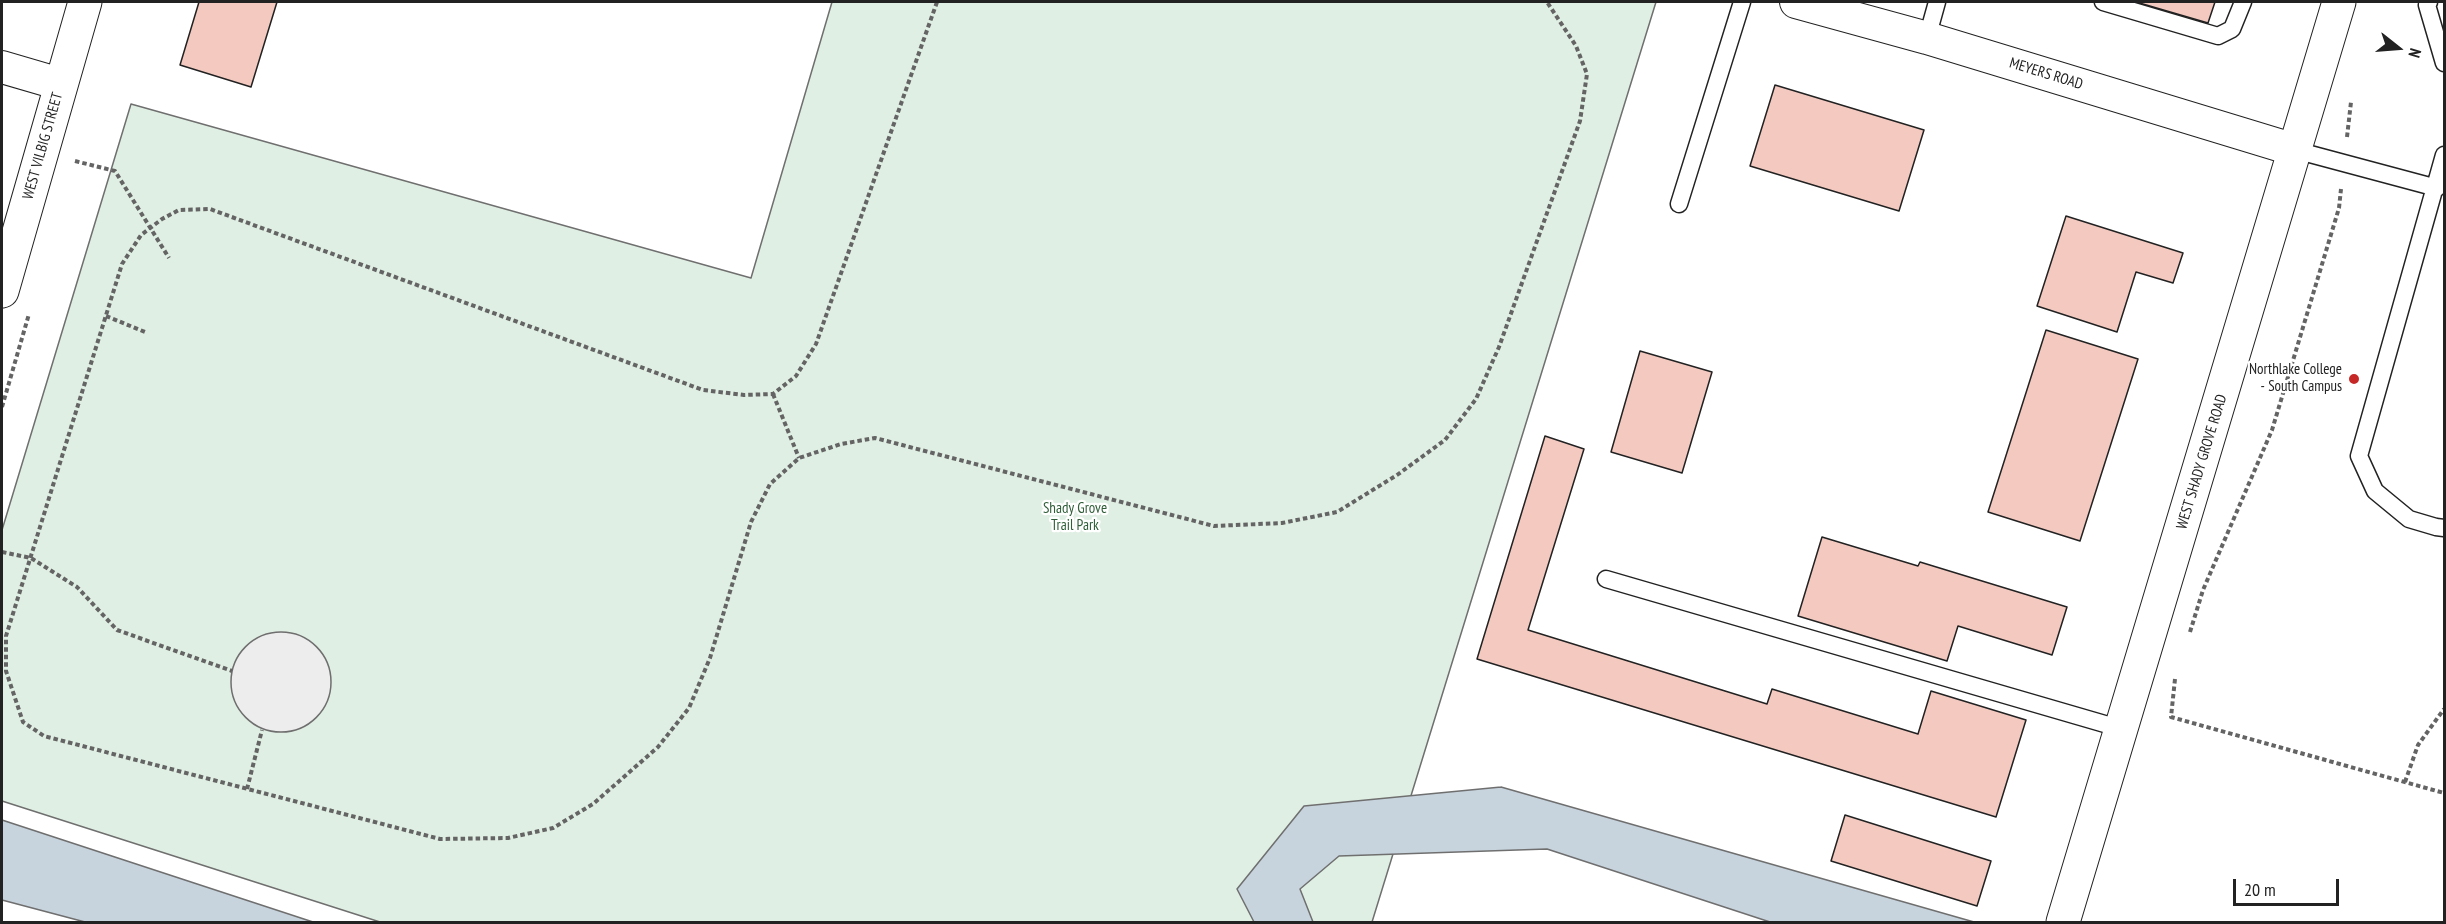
<!DOCTYPE html>
<style>
body{margin:0}
#map{position:relative;width:2446px;height:924px;overflow:hidden;background:#fff;font-family:"PT Sans Narrow",sans-serif}
canvas{display:block}
.frame{position:absolute;inset:0;border:3px solid #222;pointer-events:none}
.north{position:absolute;left:2368px;top:18px;width:60px;height:60px;-webkit-text-stroke:4px #fff;paint-order:stroke;rotate:107deg;font-size:16px;font-weight:700;line-height:24px;text-align:center;color:#222}
.north::after{content:'';display:block;margin:auto;width:21px;height:27px;background:#222;clip-path:polygon(50% 0,100% 100%,50% 72%,0 100%)}
.scale{position:absolute;left:2233px;top:879px;width:106px;height:27px;box-sizing:border-box;border:3px solid #222;border-top:0;padding-left:8px;font-size:18px;line-height:21px;white-space:nowrap;color:#222;-webkit-text-stroke:4px #fff;paint-order:stroke}
</style>
<div id="map">
<canvas width="2446" height="924"></canvas>
<div class="frame"></div>
<div class="north">N</div>
<div class="scale">20 m</div>
</div>
<script>
const ctx = document.querySelector('canvas').getContext('2d');
ctx.lineJoin = 'round';
function paint(path, color) { ctx.fillStyle = color; ctx.fill(path, 'evenodd'); }
const toPath = rows => new Path2D(rows.map(r => 'M' + r).join(''));
function trace(path, color, width, dash) { ctx.strokeStyle = color; ctx.lineWidth = width; ctx.lineCap = dash ? 'butt' : 'round'; ctx.setLineDash(dash || []); ctx.stroke(path); }
function drawText(font, color, halo, rows, align = 'center') {
  ctx.font = font + ' "PT Sans Narrow",sans-serif'; ctx.lineWidth = 4.5; ctx.setLineDash([]); ctx.textBaseline = 'middle'; ctx.strokeStyle = halo; ctx.fillStyle = color; for (const [text, x, y, turn = 0] of rows) {
    ctx.save(); ctx.translate(x, y); ctx.rotate((+turn || 0) * Math.PI / 180); ctx.textAlign = isNaN(turn) ? turn : align; if (halo) ctx.strokeText(text, 0, 0); ctx.fillText(text, 0, 0); ctx.restore();
  }
}
const green = toPath([
 [832,2,1656,2,1372,922,380,922,2,801,2,530,131,104,751,278,832,2]
]);
paint(green, '#e0efe3');
trace(green, '#6f6f6f', 1.5);
const parking = toPath([
 '231 682a50 50 0 1 1 100 0a50 50 0 1 1-100 0Z'
]);
paint(parking, '#ededed');
trace(parking, '#6f6f6f', 1.5);
const water = toPath([
 [1501,787,1974,922,1770,922,1547,849,1339,856,1300,889,1313,922,1254,922,1237,889,1304,806,1501,787],
 [2,820,313,922,85,922,2,900,2,820]
]);
paint(water, '#c7d3dd');
trace(water, '#6f6f6f', 1.5);
const building = toPath([
 [199,2,277,2,251,87,180,65,199,2],
 [2136,2,2215,2,2208,23,2136,2],
 [1775,85,1924,130,1899,211,1750,166,1775,85],
 [2066,216,2183,253,2173,283,2136,272,2117,332,2037,306,2066,216],
 [2046,330,2138,359,2080,541,1988,512,2046,330],
 [1640,351,1712,372,1682,473,1611,452,1640,351],
 [1545,436,1584,449,1528,630,1767,704,1772,689,1918,734,1931,691,2026,720,1996,817,1477,659,1545,436],
 [1822,537,1918,566,1920,562,2067,607,2052,655,1958,626,1947,661,1798,616,1822,537],
 [1845,815,1991,861,1977,906,1831,861,1845,815]
]);
paint(building, '#f3c9c0');
trace(building, '#222', 1.5);
const service = toPath([
 [2103,2,2218,36,2232,29,2243,2],
 [2429,2,2427,5,2444,63],
 [1927,38,1937,2],
 [2295,150,2437,188],
 [2444,155,2359,456,2375,491,2409,519,2436,527,2444,528],
 [1679,204,1742,2],
 [1606,579,2122,729]
]);
const minor = toPath([
 [1796,2,1927,38,2295,150],
 [2,67,60,84]
]);
const tertiary = toPath([
 [2,291,85,2]
]);
const secondary = toPath([
 [2063,922,2339,2]
]);
trace(service, '#222', 19);
trace(minor, '#222', 34);
trace(tertiary, '#222', 35);
trace(secondary, '#222', 35);
trace(toPath([
 [937,2,816,344,796,376,773,394,744,395,703,390,210,209,179,210,162,219,141,235,122,264,6,636,6,671,23,722,44,736,440,839,508,838,553,828,593,804,658,747,689,708,710,658,751,522,770,484,799,458,841,444,875,438,1214,526,1282,523,1337,512,1397,475,1445,440,1476,399,1499,347,1580,121,1587,74,1576,46,1547,2],
 [2347,137,2351,102],
 [75,161,115,171,169,258],
 [106,316,145,332],
 [773,394,799,458],
 [2,407,29,314],
 [2,552,31,558,77,587,117,630,232,671],
 [2190,632,2203,590,2272,430,2339,208,2341,189],
 [2175,679,2171,717,2444,793],
 [2405,782,2418,745,2444,709],
 [247,789,262,730]
]), '#646464', 4, [4.5, 3]);
trace(service, '#fff', 16);
trace(minor, '#fff', 32);
trace(tertiary, '#fff', 33);
trace(secondary, '#fff', 33);
for (const [x, y, r, color] of [
 [2354,379,6,"#c62828"]
]) { const dot = new Path2D(); dot.arc(x, y, r, 0, 2 * Math.PI); ctx.fillStyle = color; ctx.fill(dot); trace(dot, '#fff', 2); }
drawText('15px', '#222', '#fff', [
 ["MEYERS ROAD",2046,74,17],
 ["WEST VILBIG STREET",43,146,-74],
 ["WEST SHADY GROVE ROAD",2202,462,-73]
]);
drawText('15px', '#222', '#fff', [
 ["Northlake College",2342,370],
 ["- South Campus",2342,387]
], 'right');
drawText('15px', '#2f5e38', '#fff', [
 ["Shady Grove",1075,509],
 ["Trail Park",1075,526]
]);
</script>
